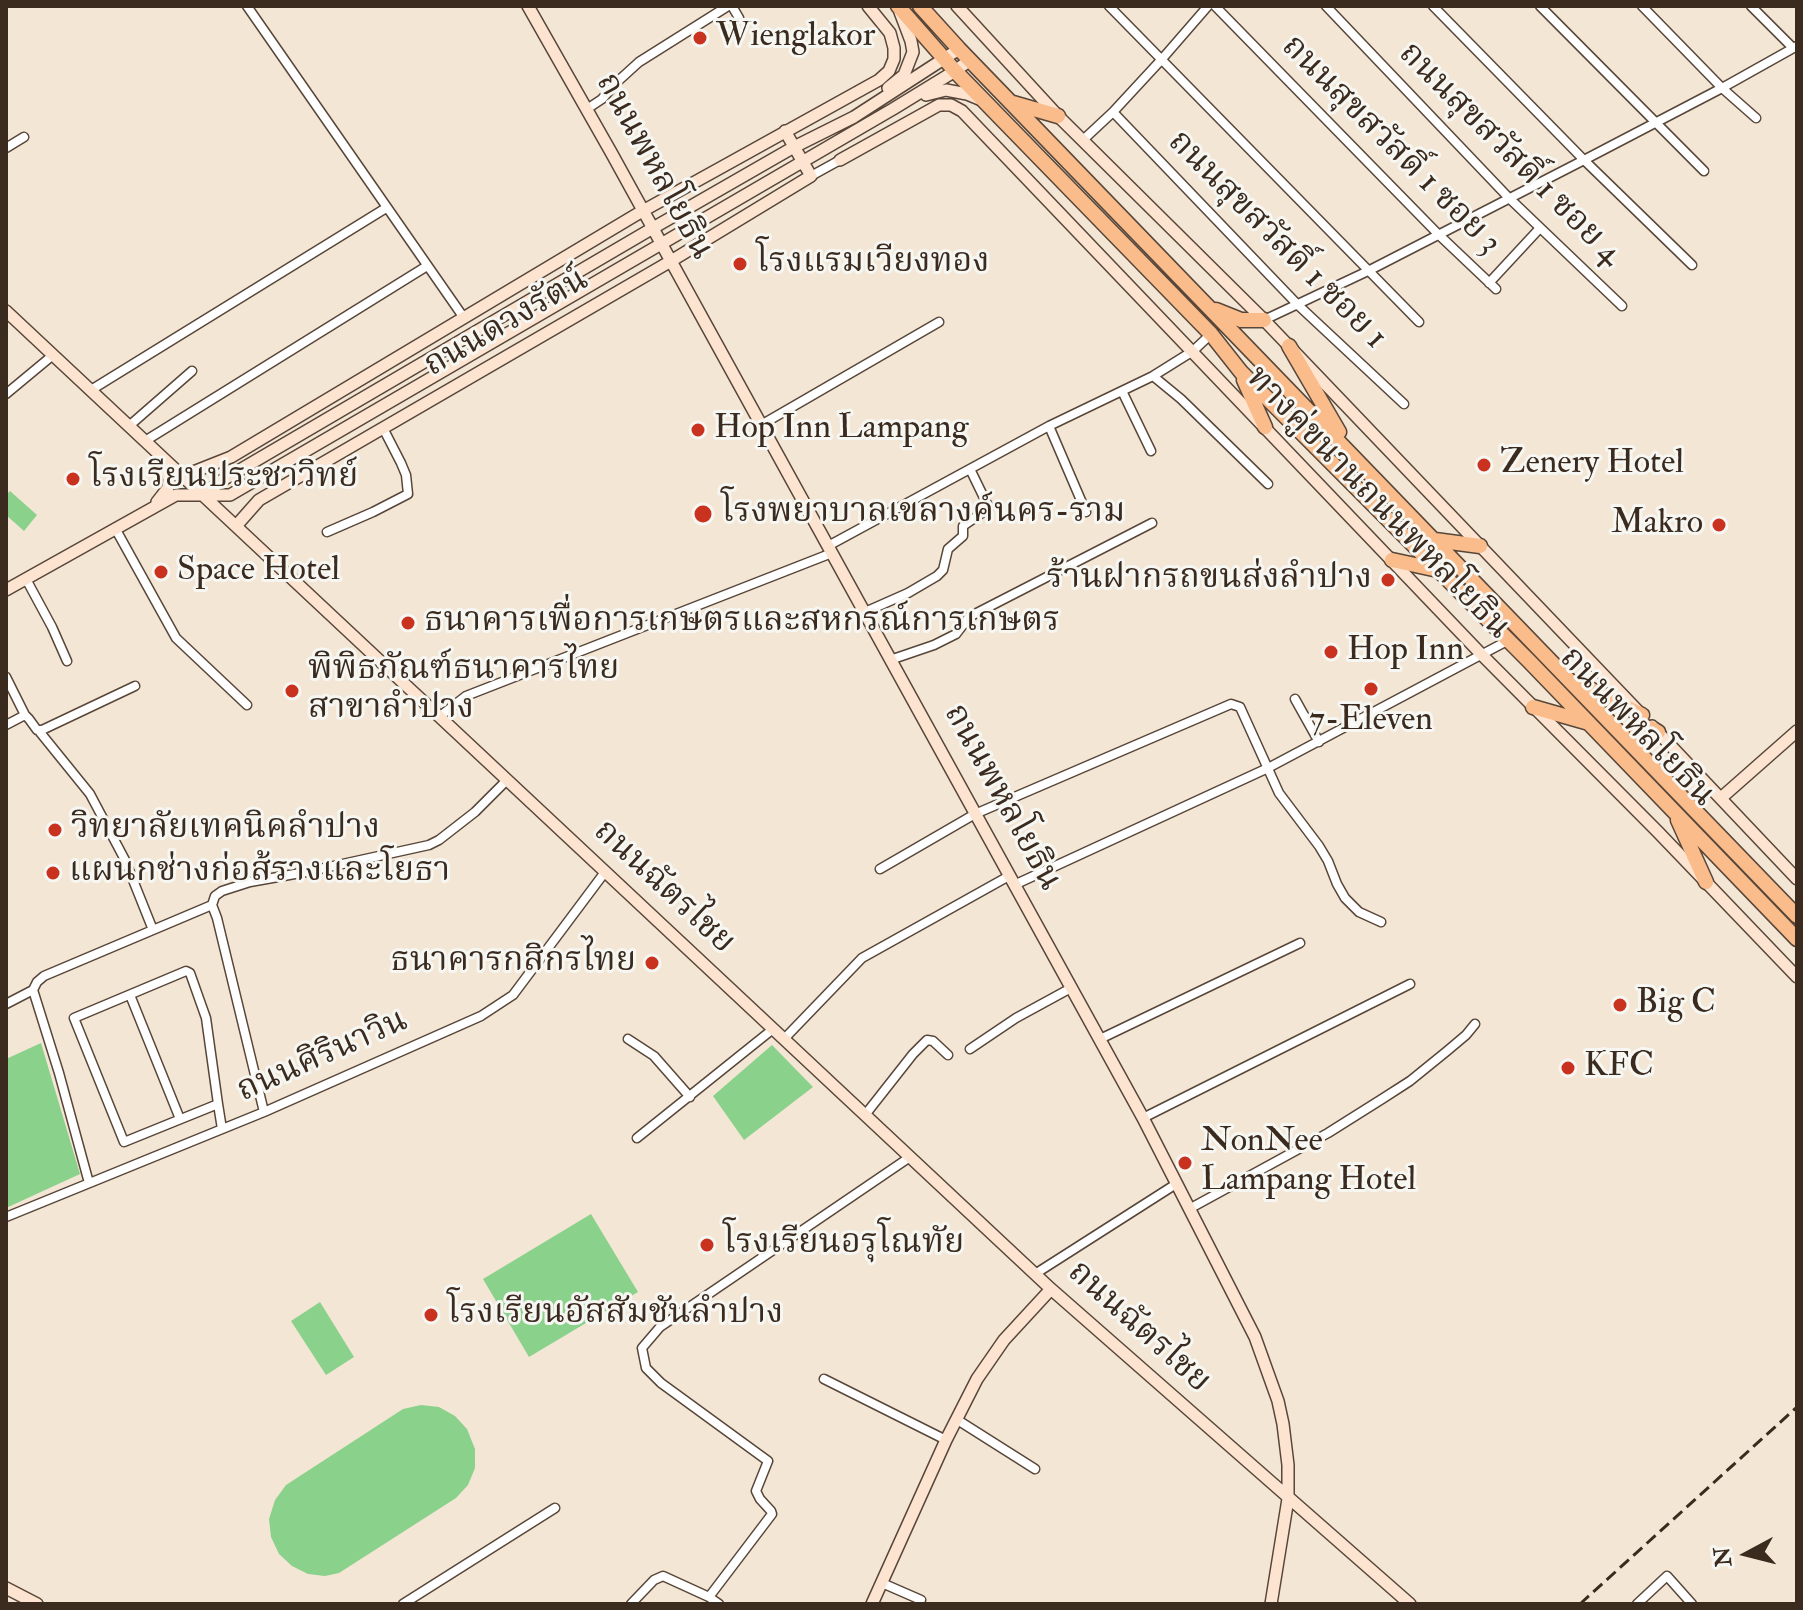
<!DOCTYPE html>
<meta charset="utf-8">
<style>
body{margin:0}
#map{position:relative;width:1803px;height:1610px;overflow:hidden;background:#f4e6d4;font-family:"IM FELL Double Pica",serif}
canvas{display:block}
.frame{position:absolute;inset:0;border:8px solid #3b2a1e;pointer-events:none}
.north{position:absolute;left:1707px;top:1514px;width:80px;height:80px;-webkit-text-stroke:6px #f6f6f2;paint-order:stroke;rotate:263deg;font-size:22px;font-weight:700;line-height:32px;text-align:center;color:#3b2a1e}
.north::after{content:'';display:block;margin:auto;width:28px;height:36px;background:#3b2a1e;clip-path:polygon(50% 0,100% 100%,50% 72%,0 100%)}
</style>
<div id="map">
<canvas width="1803" height="1610"></canvas>
<div class="frame"></div>
<div class="north">N</div>
</div>
<script>
const ctx = document.querySelector('canvas').getContext('2d');
ctx.lineJoin = 'round';
function paint(path, color) { ctx.fillStyle = color; ctx.fill(path, 'evenodd'); }
const toPath = rows => new Path2D(rows.map(r => 'M' + r).join(''));
function trace(path, color, width, dash) { ctx.strokeStyle = color; ctx.lineWidth = width; ctx.lineCap = dash ? 'butt' : 'round'; ctx.setLineDash(dash || []); ctx.stroke(path); }
function drawText(font, color, halo, rows, align = 'center') {
  ctx.font = font + ' "IM FELL Double Pica","Noto Serif Thai",serif'; ctx.lineWidth = 6; ctx.setLineDash([]); ctx.textBaseline = 'middle'; ctx.strokeStyle = halo; ctx.fillStyle = color; for (const [text, x, y, turn = 0] of rows) {
    ctx.save(); ctx.translate(x, y); ctx.rotate((+turn || 0) * Math.PI / 180); ctx.textAlign = isNaN(turn) ? turn : align; if (halo) ctx.strokeText(text, 0, 0); ctx.fillText(text, 0, 0); ctx.restore();
  }
}
paint(toPath([
 [10,491,37,515,24,531,6,515,6,495],
 [41,1043,80,1174,6,1208,6,1059],
 [772,1045,813,1087,744,1140,713,1096],
 [591,1214,638,1292,529,1357,483,1279],
 [320,1302,354,1357,326,1375,291,1321],
 [421,1405,439,1407,455,1416,467,1429,475,1449,475,1468,468,1485,456,1498,339,1573,325,1576,308,1574,292,1566,279,1554,271,1537,269,1519,275,1500,286,1485,403,1409]
]), '#8ad18c');
const street = toPath([
 [247,6,464,318],
 [732,6,739,18],
 [1109,6,1419,322],
 [1215,6,1438,234,1496,289],
 [1326,6,1508,197,1622,306],
 [1433,6,1584,160,1692,265],
 [1540,6,1704,171],
 [1642,6,1722,88,1756,118],
 [1751,6,1793,48],
 [587,109,602,99,617,82,639,62,728,6],
 [1113,112,1298,305,1404,404],
 [1083,140,1113,112,1162,59,1208,6],
 [6,148,24,137],
 [811,176,840,160],
 [1489,283,1540,228],
 [1264,320,1368,271,1584,160,1722,88,1797,46],
 [1153,376,1181,399,1268,484],
 [91,390,386,208],
 [1122,391,1151,451],
 [6,394,53,355],
 [761,425,939,322],
 [129,426,192,371],
 [1049,426,1086,512],
 [145,441,427,266],
 [115,528,176,638,247,705],
 [327,532,373,512,408,494,406,475,401,463,383,428],
 [828,546,1049,426,1153,376,1193,351,1211,334],
 [26,579,52,627,67,661],
 [865,612,908,593,937,576,943,570,948,549,963,536,963,526,989,508,970,469],
 [890,660,934,645,956,634,969,617,1152,523],
 [6,677,25,715,6,725],
 [1295,699,1319,742],
 [25,715,29,719,37,730,42,730,135,686],
 [439,717,466,696,832,553],
 [39,731,90,794,125,860,153,930],
 [880,869,975,814,1231,704,1240,707,1279,793,1319,846,1328,861,1337,884,1345,898,1359,912,1381,922],
 [1014,885,1268,768,1509,640],
 [212,905,215,896,222,891,250,882,306,872,429,845,439,840,475,812,507,780],
 [33,990,59,1073,89,1183],
 [130,995,180,1119],
 [6,1004,33,990,37,982,44,976,212,905,217,918,264,1112],
 [628,1039,654,1056,690,1097],
 [784,1039,862,958,1009,876],
 [1100,1039,1300,943],
 [970,1049,1016,1018,1071,988],
 [218,1104,124,1142,74,1018,186,971,190,973,206,1018,218,1104,222,1129],
 [865,1115,913,1054,927,1040,933,1041,948,1055],
 [1143,1118,1410,984],
 [637,1138,773,1029],
 [1189,1209,1328,1133,1382,1099,1410,1081,1447,1051,1466,1035,1475,1024],
 [6,1217,264,1112,481,1016,513,995,605,872],
 [1035,1274,1176,1184],
 [824,1379,946,1440],
 [956,1419,1035,1469],
 [882,1583,921,1600],
 [709,1597,772,1514,771,1511,760,1499,756,1491,768,1461,661,1383,646,1368,642,1348,660,1327,910,1157],
 [403,1604,555,1508],
 [631,1604,654,1580,663,1576,709,1597,719,1604],
 [1637,1604,1667,1576,1692,1604]
]);
const secondary = toPath([
 [528,6,612,154,1143,1118,1255,1337,1278,1401,1283,1424,1288,1465,1288,1499,1271,1604],
 [957,6,1058,116,1264,320,1637,710],
 [888,88,904,75,913,52,911,41,900,12],
 [926,95,946,90,967,94,979,99],
 [840,160,939,105,951,105,962,111,1482,655,1658,832,1797,977],
 [6,311,1051,1289,1410,1604],
 [183,476,231,457,639,213,879,80,889,71,894,59,894,48,890,33,868,6],
 [204,495,221,481,653,228,794,147,854,117,959,49],
 [157,502,168,488,169,479,163,460],
 [236,526,259,500,671,261,811,176,785,131],
 [6,590,176,495,230,495,893,109,955,71,970,60],
 [1652,726,1797,879],
 [1721,798,1797,731],
 [6,1588,37,1604],
 [872,1604,946,1440,977,1379,1004,1340,1051,1289]
]);
const highway = toPath([
 [898,6,955,71,1211,334,1241,372,1529,661,1797,939],
 [920,6,959,49,1797,916],
 [1013,103,1058,116],
 [1216,310,1241,320,1264,320],
 [1289,346,1339,432],
 [1244,380,1265,427],
 [1435,540,1480,546],
 [1392,560,1438,570],
 [1580,684,1642,715],
 [1533,707,1589,723],
 [1640,752,1637,733,1644,728,1651,728,1658,732],
 [1678,820,1706,882]
]);
trace(street, '#574639', 11);
trace(secondary, '#574639', 14);
trace(highway, '#574639', 17);
trace(street, '#fff', 8);
trace(secondary, '#fde4d0', 11);
trace(highway, '#f9bc8a', 14);
trace(toPath([
 [1580,1604,1797,1407]
]), '#3b2a1e', 3, [12, 6]);
for (const [x, y, r, color] of [
 [700,38,8,"#c8321e"],
 [740,264,8,"#c8321e"],
 [698,430,8,"#c8321e"],
 [1484,465,8,"#c8321e"],
 [73,479,8,"#c8321e"],
 [703,514,10,"#c8321e"],
 [1719,525,8,"#c8321e"],
 [161,572,8,"#c8321e"],
 [1388,580,8,"#c8321e"],
 [408,623,8,"#c8321e"],
 [1331,652,8,"#c8321e"],
 [1371,689,8,"#c8321e"],
 [292,691,8,"#c8321e"],
 [55,830,8,"#c8321e"],
 [53,873,8,"#c8321e"],
 [652,963,8,"#c8321e"],
 [1620,1005,8,"#c8321e"],
 [1568,1068,8,"#c8321e"],
 [1185,1163,8,"#c8321e"],
 [707,1245,8,"#c8321e"],
 [431,1315,8,"#c8321e"]
]) { const dot = new Path2D(); dot.arc(x, y, r, 0, 2 * Math.PI); ctx.fillStyle = color; ctx.fill(dot); trace(dot, '#f6f6f2', 3); }
drawText('34px', '#3b2a1e', '#f6f6f2', [
 ["Wienglakor",716,38],
 ["โรงแรมเวียงทอง",756,264],
 ["Hop Inn Lampang",714,430],
 ["Zenery Hotel",1500,465],
 ["โรงเรียนประชาวิทย์",89,479],
 ["โรงพยาบาลเขลางค์นคร-ราม",721,514],
 ["Makro",1703,525,"right"],
 ["Space Hotel",177,572],
 ["ร้านฝากรถขนส่งลำปาง",1372,580,"right"],
 ["ธนาคารเพื่อการเกษตรและสหกรณ์การเกษตร",424,623],
 ["Hop Inn",1347,652],
 ["พิพิธภัณฑ์ธนาคารไทย",308,671],
 ["สาขาลำปาง",308,710],
 ["7-Eleven",1371,722,"center"],
 ["วิทยาลัยเทคนิคลำปาง",71,830],
 ["แผนกช่างก่อส้รางและโยธา",69,873],
 ["ธนาคารกสิกรไทย",636,963,"right"],
 ["Big C",1636,1005],
 ["KFC",1584,1068],
 ["NonNee",1201,1143],
 ["Lampang Hotel",1201,1182],
 ["โรงเรียนอรุโณทัย",723,1245],
 ["โรงเรียนอัสสัมชันลำปาง",447,1315]
], 'left');
drawText('34px', '#3b2a1e', '#f6f6f2', [
 ["ถนนสุขสวัสดิ์ 1 ซอย 3",1390,146,45],
 ["ถนนสุขสวัสดิ์ 1 ซอย 4",1509,155,45],
 ["ถนนพหลโยธิน",653,167,61],
 ["ถนนสุขสวัสดิ์ 1 ซอย 1",1276,241,45],
 ["ถนนดวงรัตน์",507,324,-30],
 ["ทางคู่ขนานถนนพหลโยธิน",1377,504,46],
 ["ถนนพหลโยธิน",1636,728,46],
 ["ถนนพหลโยธิน",1001,798,61],
 ["ถนนฉัตรไชย",663,888,43],
 ["ถนนศิรินาวิน",323,1057,-24],
 ["ถนนฉัตรไชย",1138,1328,42]
]);
</script>
